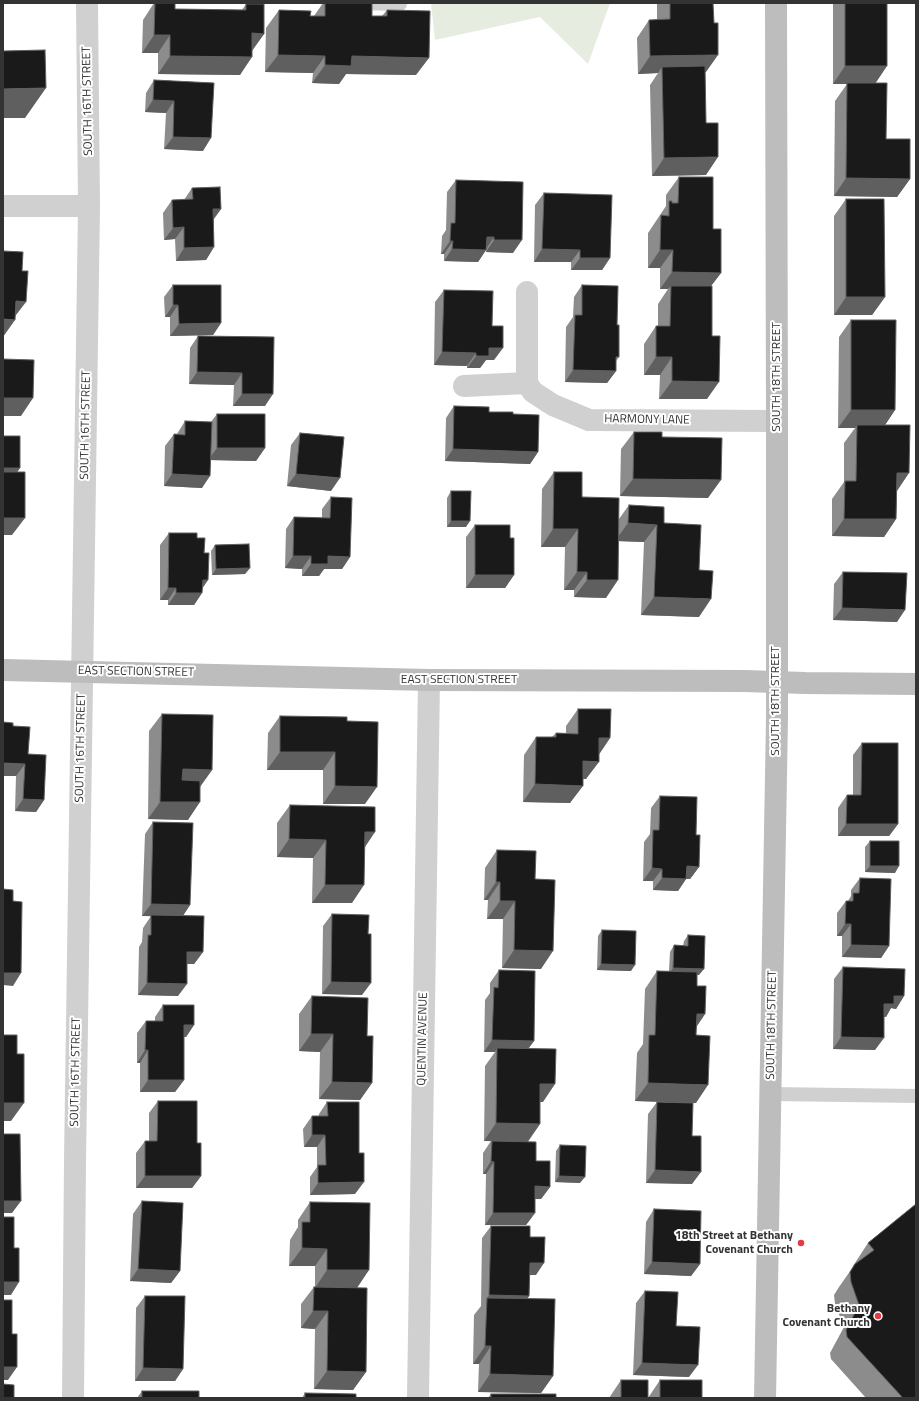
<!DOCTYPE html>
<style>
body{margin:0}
#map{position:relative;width:919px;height:1401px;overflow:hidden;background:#fff;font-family:"Titillium Web",sans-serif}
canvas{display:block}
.frame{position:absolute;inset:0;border:4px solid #333;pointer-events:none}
</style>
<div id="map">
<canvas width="919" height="1401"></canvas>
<div class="frame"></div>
</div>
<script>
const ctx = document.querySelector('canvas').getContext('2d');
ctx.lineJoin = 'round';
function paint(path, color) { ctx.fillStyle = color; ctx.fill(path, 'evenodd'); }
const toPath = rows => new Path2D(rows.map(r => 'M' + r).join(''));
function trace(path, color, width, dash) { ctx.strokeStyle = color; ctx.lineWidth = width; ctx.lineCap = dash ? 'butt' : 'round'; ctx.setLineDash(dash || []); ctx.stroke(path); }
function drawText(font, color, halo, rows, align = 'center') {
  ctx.font = font + ' "Titillium Web",sans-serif'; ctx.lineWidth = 4; ctx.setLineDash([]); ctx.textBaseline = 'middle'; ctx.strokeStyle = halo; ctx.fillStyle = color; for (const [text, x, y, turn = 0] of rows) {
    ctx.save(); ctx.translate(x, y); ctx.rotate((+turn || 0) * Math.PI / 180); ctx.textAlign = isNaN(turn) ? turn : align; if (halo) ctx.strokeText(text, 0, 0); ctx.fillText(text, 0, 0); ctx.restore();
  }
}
paint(toPath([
 [431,3,610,3,588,64,540,17,435,40]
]), '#e6ecdf');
trace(toPath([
 [357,3,400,4],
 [771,1094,916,1096]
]), '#d0d0d0', 14);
trace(toPath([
 [3,206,89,206],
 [527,292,527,383,533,392,553,405,589,420,777,421],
 [464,386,527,383],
 [73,1398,75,1160,89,206,87,3],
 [418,1398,429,680]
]), '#d0d0d0', 22);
trace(toPath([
 [3,670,429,680,745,681,805,683,916,684],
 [765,1398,777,718,777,421,776,3]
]), '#bdbdbd', 22);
paint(toPath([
 [154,3,175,3,175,9,242,10,246,4,264,34,252,50,240,75,158,74,158,53,142,53,143,20],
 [323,3,372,3,372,16,382,16,387,10,416,75,346,74,339,84,312,83,313,73,265,72,266,28,279,10,310,16,314,16],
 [657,3,713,3,705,72,706,175,652,176,650,85,658,73,638,74,637,38,649,20,657,20],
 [833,3,887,3,875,83,886,139,910,179,897,197,834,196,835,101,847,84,833,84],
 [154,80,214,83,203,151,164,149,166,113,145,112,146,93],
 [679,177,713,229,721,273,711,286,707,399,659,399,660,375,644,375,644,344,656,326,658,326,658,304,668,289,660,289,660,268,648,268,648,233,666,206,666,195],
 [456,180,513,253,486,252,486,250,478,262,444,261,444,254,441,254,442,236,446,230,447,192],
 [192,188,221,209,214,219,214,247,206,260,176,261,175,239,164,240,163,213,172,200,184,200],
 [544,193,610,258,602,270,571,270,571,262,534,262,535,205],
 [846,199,885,297,872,315,834,315,834,216],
 [173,285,221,323,213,335,170,336,170,317,165,317,164,297],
 [582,285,617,325,619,357,616,361,616,371,607,383,565,382,566,327,573,317,574,297],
 [444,290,492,326,494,360,486,360,480,368,467,368,467,366,434,365,435,302],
 [851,320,895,410,885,425,897,491,896,519,884,537,832,536,832,499,844,482,844,443,855,428,838,428,839,337],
 [198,336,274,337,265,406,233,406,234,385,189,384,190,348],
 [454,406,489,412,513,414,538,452,530,464,445,461,446,418],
 [217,414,265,448,256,461,211,460,202,488,164,486,165,446,174,434,177,434,185,421,211,422],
 [634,432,662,437,708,498,620,496,621,449],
 [300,433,331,491,287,486,291,445],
 [554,472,582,497,619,519,629,505,664,523,699,570,699,617,641,615,644,542,619,541,606,598,574,597,574,590,564,590,565,547,541,547,542,489],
 [451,491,466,527,447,527,447,498],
 [331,497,350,557,342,569,324,569,319,576,302,576,302,569,285,568,286,529,294,517,322,518,322,509],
 [475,525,510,538,514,575,505,588,466,588,466,537],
 [169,533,197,538,202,588,202,593,194,605,168,605,168,600,160,600,160,545],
 [215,545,250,568,245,574,212,575,211,551],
 [843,572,897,622,833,620,834,584],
 [578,709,610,738,599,754,586,779,583,779,570,803,523,802,524,755,536,737,552,737,556,733,566,733,566,726],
 [162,714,212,770,200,786,188,820,148,819,149,731],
 [280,716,347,721,365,804,323,804,323,770,267,770,268,733],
 [13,726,28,754,44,800,36,812,15,811,16,776],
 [862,743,898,824,889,836,838,836,838,808,847,795,853,795,853,755],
 [660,796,696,835,699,867,690,879,686,879,678,891,653,890,653,881,643,881,644,842,650,834,651,808],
 [290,805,364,847,352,903,312,903,313,858,277,857,277,823],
 [153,822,190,905,183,916,203,952,194,964,187,964,178,996,138,995,139,947,142,942,143,928,151,916,142,916,145,834],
 [870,841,895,873,865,872,865,847],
 [497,850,535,879,541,969,502,968,503,919,487,919,488,900,484,900,485,868],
 [860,878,889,946,881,958,842,957,842,936,837,936,837,913,846,901,848,901,851,896,851,890],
 [332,914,362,995,322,994,323,926],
 [602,930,631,971,597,970,598,936],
 [688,935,699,975,697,975,697,986,705,1014,696,1027,696,1103,635,1101,637,1053,643,1044,645,989,657,971,669,971,670,952,674,945,683,946,684,941],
 [843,967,904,996,896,1009,891,1008,886,1017,884,1016,875,1050,833,1049,834,979],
 [499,970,534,1041,528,1049,543,1102,540,1102,540,1124,528,1142,536,1161,550,1187,541,1199,535,1199,535,1213,526,1225,485,1225,486,1174,483,1174,483,1153,491,1141,484,1141,485,1066,495,1052,484,1052,485,1000,490,993,490,983],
 [312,996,367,1036,372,1083,360,1100,319,1099,320,1052,299,1051,299,1014],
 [163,1005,194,1025,186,1037,184,1037,184,1080,175,1092,140,1092,140,1063,137,1063,137,1033,146,1021,155,1021,155,1017],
 [158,1101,197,1143,201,1176,192,1188,136,1188,136,1153,145,1141,149,1141,149,1113],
 [327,1102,355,1194,310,1195,310,1177,317,1167,317,1147,304,1147,303,1129,312,1116,319,1116,319,1114],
 [657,1102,692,1136,692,1184,646,1183,648,1114],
 [560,1145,580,1183,555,1182,556,1151],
 [142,1201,180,1271,171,1283,130,1281,133,1214],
 [310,1202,357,1287,366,1372,353,1390,314,1389,315,1329,301,1328,301,1304,314,1287,315,1287,315,1266,289,1266,290,1240,298,1227,298,1220],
 [916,1204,916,1398,866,1398,831,1359,830,1353,844,1327,835,1304,834,1295,839,1287,853,1267,853,1266,868,1243],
 [654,1209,700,1264,691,1276,644,1274,646,1222],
 [491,1226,530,1237,536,1275,530,1275,529,1296,527,1299,553,1376,541,1393,478,1392,479,1364,473,1364,474,1315,481,1306,482,1238],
 [645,1291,676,1326,689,1377,633,1375,636,1303],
 [145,1296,183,1369,175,1381,135,1381,136,1308],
 [621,1380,648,1398,609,1398],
 [660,1380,702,1398,648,1398],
 [142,1391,199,1398,137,1398],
 [305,1393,356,1398,302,1398],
 [491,1394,556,1398,488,1398]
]), '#8c8c8c');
paint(toPath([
 [252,33,264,34,252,51],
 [154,35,170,35,158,53,142,53],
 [278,55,325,56,313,73,265,72],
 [718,55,706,72,663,73,662,67,658,73,638,74,650,56],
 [170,56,252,57,240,75,158,74],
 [352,56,429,58,416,75,346,74,339,84,312,83,325,65],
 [845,66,887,66,875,84,833,84],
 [46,88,25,118,3,118,3,89],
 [153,100,174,101,166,113,145,112],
 [173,137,211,138,203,151,164,149],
 [718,157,706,175,652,176,664,158],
 [846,178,910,179,897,197,834,196],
 [213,209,221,209,212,221],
 [184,227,175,239,164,240,173,228],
 [487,237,494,237,486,249],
 [494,240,522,240,513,253,486,252],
 [450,241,453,241,444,254,441,254],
 [214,247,206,260,176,261,184,248],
 [452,249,486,250,478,262,444,261],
 [542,249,580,250,571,262,534,262],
 [660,250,673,250,660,268,648,268],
 [580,258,610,258,602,270,571,270],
 [672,272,721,273,708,290,671,286,668,289,660,289],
 [846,297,885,297,872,315,834,315],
 [16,301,26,302,13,319],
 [173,305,178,305,170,317,165,317],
 [3,319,15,320,3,337],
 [221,323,213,335,170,336,179,324],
 [489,348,503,348,494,360,486,360,480,368,467,368,476,356],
 [442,352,476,353,467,366,434,365],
 [656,357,672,357,660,375,644,375],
 [573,370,616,371,607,383,565,382],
 [197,372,242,373,234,385,189,384],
 [672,381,719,382,707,399,659,399],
 [242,394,273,394,265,406,233,406],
 [3,398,33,398,21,416,3,416],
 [851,410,895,410,883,428,857,425,855,428,838,428],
 [217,448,265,448,256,461,208,460],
 [453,449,538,452,530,464,445,461],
 [3,468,20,468,16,474,3,474],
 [897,473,909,473,897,491,884,491],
 [172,474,210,476,202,488,164,486],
 [296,474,340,478,331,491,287,486],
 [633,479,721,480,708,498,620,496],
 [4,518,25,518,12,535,3,535,3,520],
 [844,519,896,519,884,537,832,536],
 [451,521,470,521,466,527,447,527],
 [628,523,657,525,644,542,615,541],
 [553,529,578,529,565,547,541,547],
 [293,556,311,556,302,569,285,568],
 [328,556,350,557,342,569,324,569,319,576,302,576,311,564],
 [250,568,245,574,212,575,216,569],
 [577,572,587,572,574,590,564,590],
 [475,575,514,575,505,588,466,588],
 [203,580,208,580,200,592],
 [587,580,618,580,606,598,574,597],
 [168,588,176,588,168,600,160,600],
 [176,593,202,593,194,605,168,605],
 [654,597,711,599,699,617,641,615],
 [842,608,905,610,897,622,833,620],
 [599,738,610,738,598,756],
 [280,752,335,752,323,770,267,770],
 [583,761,599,762,586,779,571,779],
 [3,763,25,764,16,776,3,776],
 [183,769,212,770,200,787,170,787],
 [535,784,583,786,570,803,523,802],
 [335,786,377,787,365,804,323,804],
 [23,799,44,800,36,812,15,811],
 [160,802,200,802,188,820,148,819],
 [846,824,898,824,889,836,838,836],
 [365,832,375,832,363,850],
 [289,839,326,840,313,858,277,857],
 [687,866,699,867,690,879,678,879],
 [870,866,899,866,895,873,865,872],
 [652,868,662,869,653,881,643,881],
 [662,878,686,879,678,891,653,890],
 [496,882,500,882,488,900,484,900],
 [325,885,364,885,352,903,312,903],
 [500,901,515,901,503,919,487,919],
 [151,904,190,905,182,917,142,916],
 [845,924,851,924,842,936,837,936],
 [851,945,889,946,881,958,842,957],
 [514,950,553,951,541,969,502,968],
 [187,952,203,952,194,964,179,964],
 [601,964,635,965,631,971,597,970],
 [673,968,704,969,699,975,669,974],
 [3,973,21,973,13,986,3,985],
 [331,982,371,983,362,995,322,994],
 [147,983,187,984,178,996,138,995],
 [894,996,904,996,896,1009,891,1008,886,1017,876,1016,884,1004],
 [697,1014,705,1014,693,1032],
 [184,1025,194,1025,186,1037,176,1037],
 [311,1034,333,1034,320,1052,299,1051],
 [841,1037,884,1038,875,1050,833,1049],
 [492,1040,534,1041,525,1053,497,1048,495,1052,484,1052],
 [145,1050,148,1050,140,1063,137,1063],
 [148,1080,184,1080,175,1092,140,1092],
 [332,1082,372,1083,360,1100,319,1099],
 [648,1083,708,1085,696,1103,635,1101],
 [540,1084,555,1084,543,1102,528,1102],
 [3,1103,24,1103,11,1121,3,1121],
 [496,1123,540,1124,527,1142,484,1141],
 [312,1135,325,1135,317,1147,304,1147],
 [491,1161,494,1162,486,1174,483,1174],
 [655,1170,701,1172,692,1184,646,1183],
 [145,1176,201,1176,192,1188,136,1188],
 [559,1176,585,1177,580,1183,555,1182],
 [364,1182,355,1194,310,1195,318,1183],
 [535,1186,550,1187,541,1199,527,1199],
 [3,1201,21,1201,12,1213,3,1213],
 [493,1213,535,1213,526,1225,485,1225],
 [302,1248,327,1249,315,1266,289,1266],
 [652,1262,700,1264,691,1276,644,1274],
 [530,1263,544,1263,536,1275,521,1275],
 [138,1269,180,1271,171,1283,130,1281],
 [327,1270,369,1270,357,1288,315,1288],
 [3,1282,19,1282,11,1295,3,1295],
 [489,1295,529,1296,521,1308,487,1299],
 [313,1311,328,1311,315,1329,301,1328],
 [485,1346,491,1346,479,1364,473,1364],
 [642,1363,698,1365,689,1377,633,1375],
 [3,1367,17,1367,8,1380,3,1380],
 [143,1368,183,1369,175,1381,135,1381],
 [327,1371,366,1372,353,1390,314,1389],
 [490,1374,553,1376,541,1393,478,1392]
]), '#5f5f5f');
const building = toPath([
 [155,3,175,3,175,9,246,10,246,4,264,4,264,34,252,33,252,57,170,56,170,35,154,35,155,3],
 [325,3,372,3,372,16,387,16,387,10,430,11,429,58,352,56,351,66,325,65,325,56,278,55,279,10,311,11,310,16,325,16,325,3],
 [670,3,713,3,714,23,718,23,718,55,650,56,649,20,670,19,670,3],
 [845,3,887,3,887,66,845,66,845,3],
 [45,50,46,88,3,89,3,51,45,50],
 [705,66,706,123,718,123,718,157,664,158,662,67,705,66],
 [154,80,214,83,211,138,173,137,174,101,153,100,154,80],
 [847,83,887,83,886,139,910,139,910,179,846,178,847,83],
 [679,177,713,177,713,229,721,229,721,273,672,272,673,250,660,250,661,215,669,216,669,201,672,201,672,203,678,203,679,177],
 [456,180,523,182,522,240,494,240,494,237,487,237,486,250,452,249,453,241,450,241,451,223,455,223,456,180],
 [220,187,221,209,213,209,214,247,184,248,184,227,173,228,172,200,193,199,192,188,220,187],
 [544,193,612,195,610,258,580,258,580,250,542,249,544,193],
 [846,199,884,199,885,297,846,297,846,199],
 [3,251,23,252,22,271,28,271,26,302,16,301,15,320,3,319,3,251],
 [173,285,221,285,221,323,179,324,178,305,173,305,173,285],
 [582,285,618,286,617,325,619,325,619,357,616,357,616,371,573,370,575,315,582,315,582,285],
 [671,286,712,286,712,336,720,336,719,382,672,381,672,357,656,357,656,326,670,326,671,286],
 [444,290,493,291,492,326,503,326,503,348,489,348,489,356,476,356,476,353,442,352,444,290],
 [851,320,896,320,895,410,851,410,851,320],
 [198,336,274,337,273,394,242,394,242,373,197,372,198,336],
 [3,359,34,360,33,398,3,398,3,359],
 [454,406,489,407,489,412,513,412,513,414,539,415,538,452,453,449,454,406],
 [217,414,265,414,265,448,217,448,217,414],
 [185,421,212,422,210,476,172,474,174,434,185,435,185,421],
 [857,425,910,425,909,473,897,473,896,519,844,519,845,481,856,481,857,425],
 [634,432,662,432,662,437,722,438,721,480,633,479,634,432],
 [300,433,344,437,340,478,296,474,300,433],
 [3,436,20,436,20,468,3,468,3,436],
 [3,472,25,472,25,518,4,518,4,527,3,527,3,472],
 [554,472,582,472,582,497,619,498,618,580,587,580,587,572,577,572,578,529,553,529,554,472],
 [451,491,471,491,470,521,451,521,451,491],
 [331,497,352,498,350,557,328,556,328,564,311,564,311,556,293,556,294,517,330,518,331,497],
 [629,505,664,507,664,523,701,525,699,570,713,571,711,599,654,597,657,525,628,523,629,505],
 [475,525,510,525,510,538,514,538,514,575,475,575,475,525],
 [169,533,197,533,197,538,205,538,204,553,209,553,208,580,203,580,202,593,176,593,176,588,168,588,169,533],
 [249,544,250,568,216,569,215,545,249,544],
 [843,572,907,573,905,610,842,608,843,572],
 [578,709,611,709,610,738,599,738,599,762,583,761,583,786,535,784,536,737,556,737,556,733,578,734,578,709],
 [162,714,213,715,212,770,183,769,182,780,200,781,200,802,160,802,162,714],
 [280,716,347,717,347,721,378,722,377,787,335,786,335,752,280,752,280,716],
 [3,722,13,723,13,726,30,727,28,754,46,755,44,800,23,799,25,764,3,763,3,722],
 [862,743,898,743,898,824,846,824,847,795,861,795,862,743],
 [660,796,697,797,696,835,700,835,699,867,687,866,686,879,662,878,662,869,652,868,653,830,659,830,660,796],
 [290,805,375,807,375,832,365,832,364,885,325,885,326,840,289,839,290,805],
 [153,822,193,823,190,905,151,904,153,822],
 [870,841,899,841,899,866,870,866,870,841],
 [497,850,536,851,535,879,555,880,553,951,514,950,515,901,500,901,500,882,496,882,497,850],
 [860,878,891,879,889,946,851,945,851,924,845,924,846,901,853,901,853,893,859,893,860,878],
 [3,889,13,890,13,901,22,902,21,973,3,973,3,889],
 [332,914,369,915,368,934,371,934,371,983,331,982,332,914],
 [151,915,204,916,203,952,187,952,187,984,147,983,148,935,151,935,151,915],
 [602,930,636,931,635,965,601,964,602,930],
 [688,935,705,936,704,969,673,968,674,945,688,946,688,935],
 [843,967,905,969,904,996,894,996,894,1004,884,1004,884,1038,841,1037,843,967],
 [499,970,535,971,534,1041,492,1040,494,987,498,988,499,970],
 [657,971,697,972,697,986,706,986,705,1014,697,1014,696,1035,710,1036,708,1085,648,1083,649,1035,655,1035,657,971],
 [312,996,368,998,367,1036,373,1036,372,1083,332,1082,333,1034,311,1034,312,996],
 [163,1005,194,1005,194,1025,184,1025,184,1080,148,1080,148,1050,145,1050,146,1021,163,1021,163,1005],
 [3,1035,17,1035,17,1054,24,1054,24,1103,3,1103,3,1035],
 [497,1048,556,1049,555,1084,540,1084,540,1124,496,1123,497,1048],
 [158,1101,197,1101,197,1143,201,1143,201,1176,145,1176,145,1141,157,1141,158,1101],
 [327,1102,359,1102,359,1153,364,1153,364,1182,318,1183,318,1165,326,1165,325,1135,312,1135,312,1116,328,1116,327,1102],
 [657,1102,693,1103,692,1136,701,1136,701,1172,655,1170,657,1102],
 [3,1134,20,1134,21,1201,3,1201,3,1134],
 [492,1141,536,1142,536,1161,550,1161,550,1187,535,1186,535,1213,493,1213,494,1162,491,1161,492,1141],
 [560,1145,586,1146,585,1177,559,1176,560,1145],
 [142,1201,183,1203,180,1271,138,1269,142,1201],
 [310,1202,370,1203,369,1270,327,1270,327,1249,302,1248,302,1222,310,1222,310,1202],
 [916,1204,916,1398,903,1398,847,1337,846,1330,859,1305,851,1282,850,1272,855,1264,874,1250,868,1243,916,1204],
 [654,1209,701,1211,700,1264,652,1262,654,1209],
 [3,1217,14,1217,14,1248,19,1248,19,1282,3,1282,3,1217],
 [491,1226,530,1226,530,1237,545,1237,544,1263,530,1263,529,1296,489,1295,491,1226],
 [314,1287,367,1288,366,1372,327,1371,328,1311,313,1311,314,1287],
 [645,1291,678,1292,676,1326,700,1327,698,1365,642,1363,645,1291],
 [145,1296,185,1296,183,1369,143,1368,145,1296],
 [487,1298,555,1299,553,1376,490,1374,491,1346,485,1346,487,1298],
 [3,1300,12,1300,12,1334,17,1334,17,1367,3,1367,3,1300],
 [621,1380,648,1380,648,1398,621,1398,621,1380],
 [660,1380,702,1380,702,1398,660,1398,660,1380],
 [3,1384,14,1385,14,1398,3,1398,3,1384],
 [142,1391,199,1391,199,1398,142,1398,142,1391],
 [305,1393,356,1394,356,1398,305,1398,305,1393],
 [491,1394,556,1394,556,1398,491,1398,491,1394]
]);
paint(building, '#1a1a1a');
trace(building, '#5f5f5f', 1);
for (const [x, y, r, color] of [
 [801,1243,4,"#e63946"],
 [878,1316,4,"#e63946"]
]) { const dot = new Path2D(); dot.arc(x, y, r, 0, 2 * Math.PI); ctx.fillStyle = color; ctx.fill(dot); trace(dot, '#fff', 1.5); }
drawText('12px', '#333', '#fff', [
 ["SOUTH 16TH STREET",88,101,-91],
 ["SOUTH 18TH STREET",777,377,-90],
 ["HARMONY LANE",647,420,1],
 ["SOUTH 16TH STREET",86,425,-89],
 ["EAST SECTION STREET",136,672,1],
 ["EAST SECTION STREET",459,680],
 ["SOUTH 18TH STREET",776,701,-90],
 ["SOUTH 16TH STREET",81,748,-89],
 ["SOUTH 18TH STREET",772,1025,-89],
 ["QUENTIN AVENUE",423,1039,-89],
 ["SOUTH 16TH STREET",76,1072,-89]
]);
drawText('bold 12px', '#333', '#fff', [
 ["18th Street at Bethany",793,1236],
 ["Covenant Church",793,1250],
 ["Bethany",870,1309],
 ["Covenant Church",870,1323]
], 'right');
</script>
